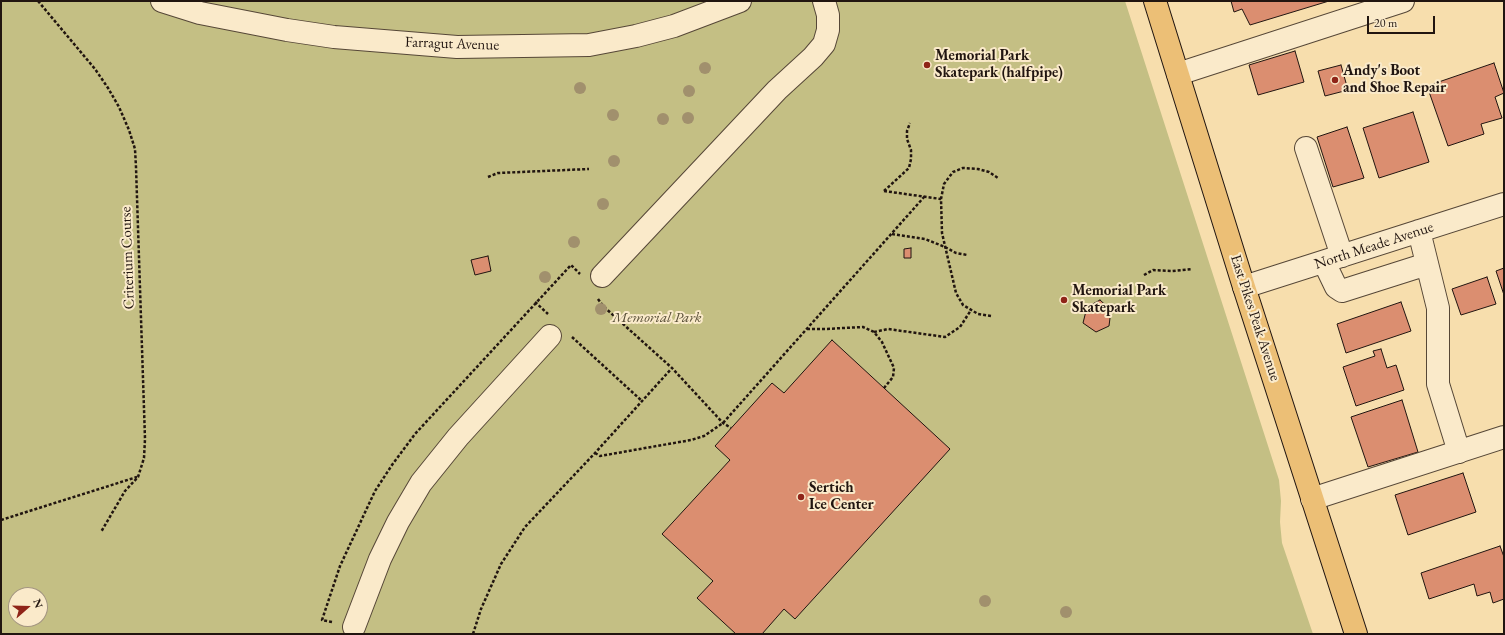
<!DOCTYPE html>
<style>
body{margin:0}
#map{position:relative;width:1505px;height:635px;overflow:hidden;background:#f7dead;font-family:"EB Garamond",serif}
canvas{display:block}
.frame{position:absolute;inset:0;border:2px solid #211510;pointer-events:none}
.north{position:absolute;left:8px;top:587px;width:40px;height:40px;box-sizing:border-box;background:#faeaca;border:1px solid #a39580;border-radius:50%;rotate:70deg;font-size:11px;font-weight:700;line-height:16px;text-align:center;color:#211510}
.north::after{content:'';display:block;margin:auto;width:14px;height:18px;background:#8f2418;clip-path:polygon(50% 0,100% 100%,50% 72%,0 100%)}
.scale{position:absolute;left:1367px;top:16px;width:68px;height:18px;box-sizing:border-box;border:2px solid #211510;border-top:0;padding-left:5px;font-size:12px;line-height:14px;white-space:nowrap;color:#211510;-webkit-text-stroke:3px #faeaca;paint-order:stroke}
</style>
<div id="map">
<canvas width="1505" height="635"></canvas>
<div class="frame"></div>
<div class="north">N</div>
<div class="scale">20 m</div>
</div>
<script>
const ctx = document.querySelector('canvas').getContext('2d');
ctx.lineJoin = 'round';
function paint(path, color) { ctx.fillStyle = color; ctx.fill(path, 'evenodd'); }
const toPath = rows => new Path2D(rows.map(r => 'M' + r).join(''));
function trace(path, color, width, dash) { ctx.strokeStyle = color; ctx.lineWidth = width; ctx.lineCap = dash ? 'butt' : 'round'; ctx.setLineDash(dash || []); ctx.stroke(path); }
function drawText(font, color, halo, rows, align = 'center') {
  ctx.font = font + ' "EB Garamond",serif'; ctx.lineWidth = 4; ctx.setLineDash([]); ctx.textBaseline = 'middle'; ctx.strokeStyle = halo; ctx.fillStyle = color; for (const [text, x, y, turn = 0] of rows) {
    ctx.save(); ctx.translate(x, y); ctx.rotate((+turn || 0) * Math.PI / 180); ctx.textAlign = isNaN(turn) ? turn : align; if (halo) ctx.strokeText(text, 0, 0); ctx.fillText(text, 0, 0); ctx.restore();
  }
}
paint(toPath([
 [1,1,1125,1,1279,480,1281,501,1280,522,1282,543,1313,634,1,634],
 [16,595,40,595,40,619,16,619]
]), '#c4bf84');
const building = toPath([
 [1231,1,1329,1,1250,25,1242,9,1234,12,1231,1],
 [1295,51,1304,82,1258,95,1249,65,1295,51],
 [1494,63,1504,93,1495,97,1502,118,1481,124,1484,134,1448,146,1427,86,1494,63],
 [1341,65,1348,90,1325,96,1318,71,1341,65],
 [1413,112,1429,162,1379,178,1363,128,1413,112],
 [1347,127,1364,178,1333,187,1317,137,1347,127],
 [911,248,911,258,904,258,904,249,911,248],
 [488,256,491,271,475,275,471,260,488,256],
 [1504,268,1504,295,1496,271,1504,268],
 [1487,277,1496,304,1461,315,1452,289,1487,277],
 [1100,300,1111,310,1109,326,1096,332,1083,323,1087,307,1100,300],
 [1401,302,1411,331,1346,353,1337,324,1401,302],
 [832,340,950,449,795,619,784,609,762,634,736,634,697,598,713,581,662,534,730,460,715,446,772,383,784,393,832,340],
 [1381,349,1387,368,1396,365,1404,390,1356,406,1343,367,1375,356,1373,351,1381,349],
 [1402,400,1418,452,1368,467,1351,417,1402,400],
 [1463,473,1476,512,1408,535,1395,495,1463,473],
 [1500,546,1504,557,1504,599,1493,603,1490,592,1477,596,1474,584,1429,599,1421,573,1500,546]
]);
paint(building, '#db8e70');
trace(building, '#211510', 1);
const minor = toPath([
 [162,1,200,13,287,30,334,37,457,47,589,45,636,36,674,26,740,1],
 [1178,74,1403,1],
 [1306,148,1342,256],
 [1419,231,1438,308,1438,384,1459,452],
 [1324,262,1336,287,1342,291,1427,264],
 [602,276,777,90,813,57,824,44,828,30,828,15,824,1],
 [1244,287,1504,204],
 [1312,499,1504,437],
 [354,627,380,559,398,522,421,483,458,437,550,336]
]);
const major = toPath([
 [1155,1,1244,287,1356,634]
]);
trace(minor, '#564737', 24);
trace(major, '#211510', 24);
trace(toPath([
 [38,1,95,69,108,88,119,107,129,130,135,149,136,167,145,439,144,458,138,477,125,491,101,532],
 [488,177,498,173,589,169],
 [884,191,909,168,911,159,911,150,907,139,907,131,910,123],
 [884,191,941,199],
 [892,234,925,239,945,247,956,253,967,255],
 [1144,275,1153,270,1172,271,1192,269],
 [598,299,603,306,672,368,723,423,731,428],
 [535,302,548,314],
 [991,316,978,314,963,305,956,293,942,233,941,199,944,184,953,172,963,168,978,169,989,172,998,178],
 [807,329,825,329,863,327,874,332,882,342,894,368,893,377,884,388],
 [874,332,888,329,945,337,960,327,971,310],
 [572,337,642,401],
 [595,453,600,456,691,440,704,436,723,423,925,196],
 [1,520,137,477],
 [332,622,322,620,340,566,375,491,392,465,415,434,571,265,580,274],
 [473,634,481,609,501,564,525,527,595,453,672,368]
]), '#211510', 2.5, [3, 2]);
trace(minor, '#faeaca', 22);
trace(major, '#ecbf76', 22);
ctx.fillStyle = '#a1906d';
for (const [x, y] of [
 [705,68],
 [580,88],
 [689,91],
 [613,115],
 [688,118],
 [663,119],
 [614,161],
 [603,204],
 [574,242],
 [545,277],
 [601,309],
 [985,601],
 [1066,612]
]) { ctx.beginPath(); ctx.arc(x, y, 6, 0, 2 * Math.PI); ctx.fill(); }
for (const [x, y, r, color] of [
 [927,65,4,"#8f2418"],
 [1335,80,4,"#8f2418"],
 [1064,300,4,"#8f2418"],
 [801,497,4,"#8f2418"]
]) { const dot = new Path2D(); dot.arc(x, y, r, 0, 2 * Math.PI); ctx.fillStyle = color; ctx.fill(dot); trace(dot, '#faeaca', 1.5); }
drawText('15px', '#211510', '#faeaca', [
 ["Farragut Avenue",452,44,2],
 ["North Meade Avenue",1374,246,-18],
 ["Criterium Course",128,258,-92],
 ["East Pikes Peak Avenue",1255,318,72]
]);
drawText('bold 15px', '#211510', '#faeaca', [
 ["Memorial Park",935,56],
 ["Skatepark (halfpipe)",935,73],
 ["Andy's Boot",1343,71],
 ["and Shoe Repair",1343,88],
 ["Memorial Park",1072,291],
 ["Skatepark",1072,308],
 ["Sertich",809,488],
 ["Ice Center",809,505]
], 'left');
drawText('italic 15px', '#5a5039', '#faeaca', [
 ["Memorial Park",657,318]
]);
</script>
